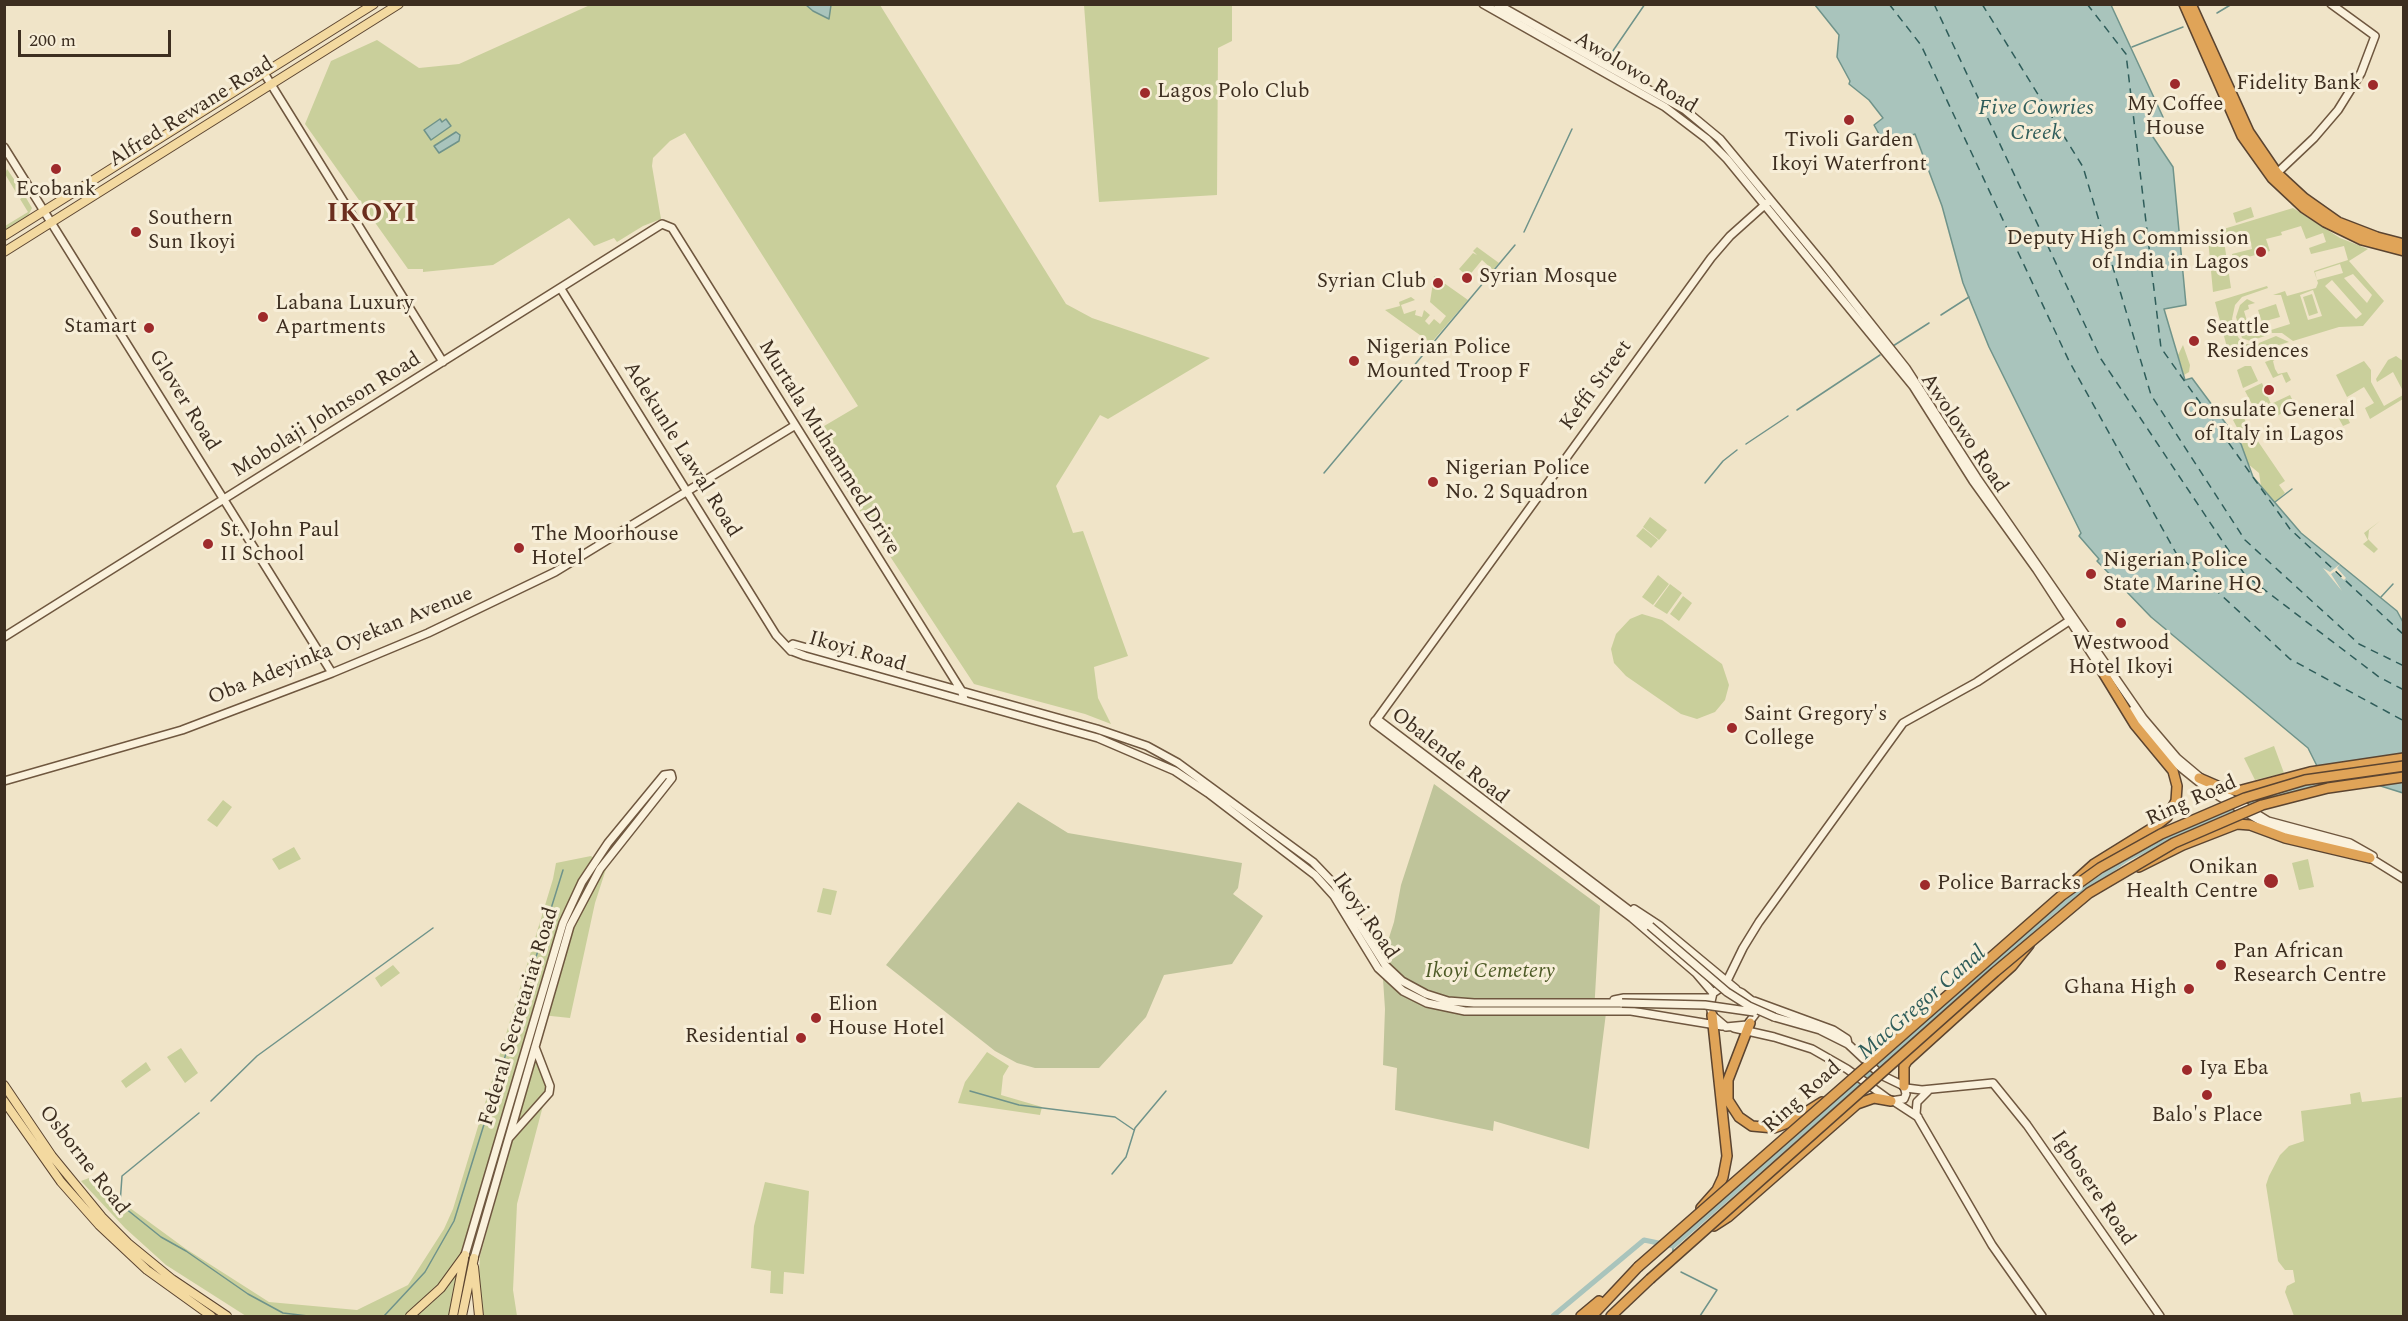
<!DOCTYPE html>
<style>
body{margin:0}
#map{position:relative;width:2408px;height:1321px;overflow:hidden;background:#f0e4c8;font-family:Spectral,serif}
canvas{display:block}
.frame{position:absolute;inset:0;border:6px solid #3d2e20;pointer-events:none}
.scale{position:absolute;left:18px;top:30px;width:153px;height:27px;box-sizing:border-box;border:3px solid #3d2e20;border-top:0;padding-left:8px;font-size:18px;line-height:21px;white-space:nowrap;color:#3d2e20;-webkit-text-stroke:4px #f7eed8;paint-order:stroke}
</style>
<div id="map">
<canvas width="2408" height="1321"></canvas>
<div class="frame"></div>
<div class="scale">200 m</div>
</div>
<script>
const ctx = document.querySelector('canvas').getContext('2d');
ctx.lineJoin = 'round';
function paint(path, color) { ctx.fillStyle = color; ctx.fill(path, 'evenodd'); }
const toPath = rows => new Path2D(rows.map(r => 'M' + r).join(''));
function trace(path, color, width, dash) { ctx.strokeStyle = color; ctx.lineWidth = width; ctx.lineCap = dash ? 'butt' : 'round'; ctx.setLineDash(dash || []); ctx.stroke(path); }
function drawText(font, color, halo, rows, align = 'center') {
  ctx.font = font + ' Spectral,serif'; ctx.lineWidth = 6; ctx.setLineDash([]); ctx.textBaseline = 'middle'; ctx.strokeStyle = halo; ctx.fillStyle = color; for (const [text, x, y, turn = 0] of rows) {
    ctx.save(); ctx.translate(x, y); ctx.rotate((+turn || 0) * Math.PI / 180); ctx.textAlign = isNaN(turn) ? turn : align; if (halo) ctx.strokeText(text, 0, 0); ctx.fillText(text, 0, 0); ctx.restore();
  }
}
paint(toPath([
 [590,5,880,5,1066,304,1092,318,1210,358,1108,419,1100,415,1056,486,1073,533,1083,531,1128,656,1094,667,1098,698,1111,724,1085,714,974,684,828,462,831,459,814,432,858,406,685,133,670,141,653,158,652,166,661,219,643,226,617,242,614,238,594,246,569,218,493,265,423,272,423,269,408,269,305,124,331,61,377,40,419,68,459,64],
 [1084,5,1232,5,1232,41,1218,48,1217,195,1099,202],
 [7,169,22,191,17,194,5,174],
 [25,196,32,208,28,216,5,231,5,226,28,212,20,199],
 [2251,207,2254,217,2236,223,2233,213],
 [2293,208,2340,238,2368,249,2349,261,2384,301,2363,326,2339,327,2293,341,2282,333,2272,333,2271,330,2290,324,2281,295,2273,295,2285,291,2287,296,2316,288,2318,283,2314,271,2348,260,2344,246,2311,254,2309,248,2326,242,2323,233,2306,239,2301,226,2281,232,2282,235,2266,239,2270,251,2237,260,2234,265,2232,254,2252,249,2250,238,2240,239,2241,245,2231,247,2225,234,2207,234],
 [2340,264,2343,273,2317,280,2315,272],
 [2353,274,2372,295,2367,303,2344,278],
 [2332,280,2362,314,2356,319,2325,286],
 [2313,290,2322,316,2308,320,2300,295],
 [2208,239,2224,241,2231,288,2213,292],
 [1477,247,1499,263,1493,270,1482,260,1468,277,1459,269,1473,253,1477,255,1473,251],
 [1434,276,1468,300,1431,343,1385,310,1400,306,1399,302,1411,297,1415,300,1401,305,1404,314,1416,310,1415,315,1422,317,1424,310,1430,315,1425,321,1429,325,1434,319,1440,324,1446,316,1430,302],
 [2267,286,2268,288,2242,297,2235,305,2232,319,2238,337,2244,344,2254,344,2252,353,2233,358,2229,355,2215,302],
 [2312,294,2318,313,2309,316,2303,297],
 [2247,299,2255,303,2248,305,2249,309,2244,311,2249,328,2255,327,2257,334,2267,331,2268,335,2250,341,2242,338,2236,317,2240,305],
 [2276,304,2280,317,2262,322,2258,310],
 [2276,336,2289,342,2255,352,2259,343],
 [2183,345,2190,365,2189,372,2184,375,2178,355],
 [2396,356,2403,361,2403,391,2393,372,2377,382,2376,379,2388,360],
 [2279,357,2273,361,2275,369,2278,374,2287,372,2291,380,2286,383,2282,374,2273,378,2265,362],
 [2364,361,2371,370,2371,382,2384,406,2403,395,2403,399,2370,419,2365,408,2374,403,2364,387,2347,397,2336,375],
 [2245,366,2251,366,2258,381,2243,388,2237,370],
 [2262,383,2271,404,2290,395,2293,401,2280,408,2282,413,2275,417,2267,402,2254,408,2245,391],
 [2342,406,2350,423,2343,426,2334,410],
 [2242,415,2253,434,2243,439,2233,420],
 [2255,437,2285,481,2279,485,2285,493,2275,502,2261,486,2259,473,2248,464,2241,444],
 [1650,517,1667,530,1659,540,1643,527],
 [2380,521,2369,530,2368,539,2378,549,2374,553,2363,544,2368,540,2364,533],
 [1643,528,1658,540,1651,548,1636,536],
 [1658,575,1669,584,1653,605,1642,597],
 [1670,584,1682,593,1667,614,1654,606],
 [1683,596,1692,603,1679,621,1670,614],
 [1642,614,1662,620,1722,664,1729,685,1725,700,1715,712,1697,719,1681,714,1626,676,1614,663,1611,649,1616,634,1630,619],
 [2274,746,2284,773,2255,780,2244,758],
 [223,800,232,807,217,827,207,820],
 [294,847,301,859,279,870,272,859],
 [591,856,606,869,595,903,570,1018,532,1014,466,1238,449,1316,246,1316,166,1265,125,1228,81,1181,89,1178,186,1249,269,1302,357,1310,408,1285,444,1229,453,1209,553,879,556,863],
 [2308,859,2314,887,2299,890,2292,863],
 [823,888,837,891,831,915,817,912],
 [393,965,400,973,381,987,375,978],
 [181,1048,198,1073,185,1083,167,1057],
 [987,1052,1009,1066,1003,1076,1001,1095,1042,1107,1040,1115,958,1103,965,1082],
 [536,1055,549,1083,517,1204,513,1290,517,1316,484,1316,478,1287,480,1256],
 [146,1062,151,1070,126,1088,121,1081],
 [2360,1092,2362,1102,2403,1097,2403,1316,2294,1316,2285,1292,2287,1286,2295,1282,2293,1270,2285,1270,2278,1261,2266,1185,2269,1176,2280,1155,2289,1146,2304,1141,2301,1111,2351,1104,2350,1094],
 [765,1182,809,1191,804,1274,784,1272,783,1294,770,1293,771,1271,751,1268,754,1226]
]), '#c9cf9b');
paint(toPath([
 [1434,784,1600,906,1594,1013,1606,1013,1589,1149,1494,1121,1493,1131,1395,1110,1397,1068,1383,1065,1385,1009,1381,949,1386,947,1394,922,1401,885],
 [1018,802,1068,833,1242,863,1238,888,1233,894,1263,916,1232,964,1164,975,1146,1017,1099,1068,1035,1068,1017,1063,995,1051,886,965]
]), '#bfc49a');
const water = toPath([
 [806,5,831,5,829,19,813,11,806,5],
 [1815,5,2111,5,2163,117,2153,137,2173,167,2186,305,2164,309,2185,380,2192,378,2241,444,2253,477,2301,533,2397,611,2404,624,2403,793,2317,766,2308,748,2151,617,2097,561,2099,559,2079,536,2081,533,1989,347,1963,283,1942,206,1915,134,1894,143,1879,134,1874,125,1883,118,1869,100,1849,84,1850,81,1837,57,1839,35,1815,5],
 [440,119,442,122,446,119,451,126,431,140,424,130,440,119],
 [456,132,460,135,459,141,439,153,434,146,456,132]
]);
paint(water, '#a9c4bc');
trace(water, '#6f938a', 1.5);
paint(toPath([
 [2340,564,2337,568,2346,578,2344,580,2334,572,2331,574,2342,591,2323,568,2330,572]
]), '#f0e4c8');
trace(toPath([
 [2217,13,2232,4],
 [2132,47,2183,27],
 [1606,61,1645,4],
 [1524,232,1572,129],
 [1941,315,1969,297],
 [1893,346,1929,323],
 [1797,410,1880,355],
 [1746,444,1788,416],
 [1324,473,1515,245],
 [1705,483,1723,461,1737,450],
 [2275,502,2292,489],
 [2381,597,2393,584],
 [970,1091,1019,1105,1115,1117,1134,1130],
 [211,1101,257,1056,433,928],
 [199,1113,122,1176,120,1204,161,1237,186,1251,248,1294,283,1313,308,1316],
 [1112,1174,1126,1157,1135,1128,1166,1091],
 [1673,1246,1673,1251],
 [1681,1272,1717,1290,1700,1316],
 [384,1316,425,1272,454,1221,563,870]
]), '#6f938a', 1.5);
trace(toPath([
 [1553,1316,1644,1240,1673,1246,2054,911,2127,859,2224,812,2294,789,2358,777]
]), '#a9c4bc', 5);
trace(toPath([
 [1889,4,1921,45,2069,361,2176,553,2290,659,2404,721],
 [1934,4,2101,359,2245,575,2379,677,2404,690],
 [1982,4,2083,167,2151,395,2245,540,2359,644,2404,666],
 [2087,4,2126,54,2161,348,2290,529,2404,635]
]), '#2f5d5a', 1.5, [8, 6]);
const secondary = toPath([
 [1483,4,1665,107,1707,139,1727,159,1913,386,1973,481,2037,570,2102,670],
 [1497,4,1685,110,1720,139,1826,267,1906,368,1977,478,2143,718,2177,758,2202,779],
 [264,73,443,362],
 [4,147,332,673],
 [2275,175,2314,138,2338,110,2361,73,2375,36,2331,4],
 [561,289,776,635,791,651],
 [4,637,662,224,672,228,961,690,964,699],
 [789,647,792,651,805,656,1098,738,1175,771,1208,793,1315,875,1334,896,1378,968,1403,991,1427,1003,1465,1011,1631,1011,1722,1026],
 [789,647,793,644,1097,729,1147,746,1178,763,1313,862,1334,884,1385,965,1402,981,1426,994,1448,1001,1474,1003,1622,1003],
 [2131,711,2174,762,2210,791,2274,829,2357,851],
 [1377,719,1711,258,1730,236,1768,202],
 [1375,721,1377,719,1650,926],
 [1374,723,1632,918,1696,973,1713,993],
 [4,781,182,730,332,673,428,633,555,572,794,426],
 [2216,789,2268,821,2350,843,2373,856],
 [2367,856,2404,879],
 [1634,909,1660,926,1736,989],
 [1725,985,1743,948,1759,922,1903,723,1977,682,2072,619],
 [1725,985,1742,993,1756,1004,1756,1013,1747,1025,1726,1027,1712,1015,1710,1006,1713,993,1725,985],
 [1614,1000,1624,998,1711,998],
 [1754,1001,1833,1030,1847,1039,1848,1044],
 [1734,1028,1774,1037,1812,1049,1847,1069,1891,1101,1904,1099,1906,1094,1904,1086,1881,1075,1848,1044,1820,1030,1774,1017],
 [1906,1088,1922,1090,1993,1083,2027,1125,2160,1316],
 [1928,1091,1917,1102,1916,1114,1992,1245,2042,1316],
 [1895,1102,1918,1117],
 [509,1138,549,1093,550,1086,535,1047],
 [465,1255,563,923,582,882,608,843,664,775,671,774,672,778,600,869,570,926,474,1258]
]);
const primary = toPath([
 [4,236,374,4],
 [4,252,399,4],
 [4,1085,52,1156,102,1217,128,1243,172,1279,227,1316],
 [4,1101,61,1182,99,1225,147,1270,211,1316],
 [474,1267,479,1316],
 [410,1316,441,1288,465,1255],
 [453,1316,464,1259],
 [462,1316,474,1258]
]);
const highway = toPath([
 [2184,4,2242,136,2272,178,2304,208,2325,222,2362,240,2404,251],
 [2191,4,2249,132,2277,173,2304,198,2338,222,2377,237,2404,244],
 [2199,778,2222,788,2238,791,2310,772,2404,758],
 [2139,867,2183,845,2237,824,2250,825,2285,838,2370,858],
 [2063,892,2094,864,2157,825,2167,817,2176,801,2177,786,2173,771,2135,725,2099,666],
 [1750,1023,1728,1080,1728,1100,1739,1117,1752,1126,1774,1128,1790,1122,1822,1102],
 [1904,1086,1904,1066,1907,1061,2012,966,2029,945],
 [1701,1208,1717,1190,1723,1177,1727,1156,1712,1015],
 [1714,1226,1728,1217,1857,1104,1874,1098,1891,1101],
 [1581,1316,1599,1301],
 [1592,1316,1638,1267],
 [1611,1316,1650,1279]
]);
trace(secondary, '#6f573f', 10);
trace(primary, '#5b4430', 10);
trace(highway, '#5b4430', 12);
trace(secondary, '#faf1dc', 7);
trace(primary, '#f3d9a0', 8);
trace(highway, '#e0a458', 9);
const secondaryBridge = toPath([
 [1650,926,1727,992,1749,1006,1774,1017],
 [1622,1003,1705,1005,1754,1012]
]);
const highwayBridge = toPath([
 [1638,1267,2061,896,2100,868,2161,834,2245,798,2305,780,2404,766],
 [1650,1279,1995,972,2089,893,2174,843,2262,805,2328,788,2404,777]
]);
trace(secondaryBridge, '#6f573f', 10, []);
trace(highwayBridge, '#5b4430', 12, []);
trace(secondaryBridge, '#faf1dc', 7);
trace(highwayBridge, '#e0a458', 9);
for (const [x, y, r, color] of [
 [2175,84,6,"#9e2a2b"],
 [2373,85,6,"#9e2a2b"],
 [1145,93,6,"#9e2a2b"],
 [1849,120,6,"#9e2a2b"],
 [56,169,6,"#9e2a2b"],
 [136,232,6,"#9e2a2b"],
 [2261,252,6,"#9e2a2b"],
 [1467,278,6,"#9e2a2b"],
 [1438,283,6,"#9e2a2b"],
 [263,317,6,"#9e2a2b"],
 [149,328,6,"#9e2a2b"],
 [2194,341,6,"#9e2a2b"],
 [1354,361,6,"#9e2a2b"],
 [2269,390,6,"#9e2a2b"],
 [1433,482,6,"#9e2a2b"],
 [208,544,6,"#9e2a2b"],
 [519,548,6,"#9e2a2b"],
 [2091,574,6,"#9e2a2b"],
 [2121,623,6,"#9e2a2b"],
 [1732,728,6,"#9e2a2b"],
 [2271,881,8,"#9e2a2b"],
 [1925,885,6,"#9e2a2b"],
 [2221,965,6,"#9e2a2b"],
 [2189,989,6,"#9e2a2b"],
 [816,1018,6,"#9e2a2b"],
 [801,1038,6,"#9e2a2b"],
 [2187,1070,6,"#9e2a2b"],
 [2207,1095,6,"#9e2a2b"]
]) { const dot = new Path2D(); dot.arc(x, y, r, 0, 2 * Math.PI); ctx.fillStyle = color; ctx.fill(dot); trace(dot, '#f7eed8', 2); }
drawText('21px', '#3d2e20', '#f7eed8', [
 ["Awolowo Road",1635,74,31],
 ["Alfred Rewane Road",192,113,-32],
 ["Keffi Street",1597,386,-54],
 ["Glover Road",183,401,58],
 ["Mobolaji Johnson Road",327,416,-32],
 ["Awolowo Road",1963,434,56],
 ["Murtala Muhammed Drive",828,448,58],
 ["Adekunle Lawal Road",681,450,58],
 ["Oba Adeyinka Oyekan Avenue",341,647,-22],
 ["Ikoyi Road",857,653,16],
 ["Obalende Road",1449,757,38],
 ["Ring Road",2192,802,-24],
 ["Ikoyi Road",1364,917,55],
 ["Federal Secretariat Road",520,1017,-73],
 ["Ring Road",1803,1098,-42],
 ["Osborne Road",83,1161,52],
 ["Igbosere Road",2092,1189,56]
]);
drawText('21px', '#3d2e20', '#f7eed8', [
 ["Fidelity Bank",2361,85,"right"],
 ["Lagos Polo Club",1157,93],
 ["My Coffee",2175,106,"center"],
 ["House",2175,130,"center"],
 ["Tivoli Garden",1849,142,"center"],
 ["Ikoyi Waterfront",1849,166,"center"],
 ["Ecobank",56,191,"center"],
 ["Southern",148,220],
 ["Sun Ikoyi",148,244],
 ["Deputy High Commission",2249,240,"right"],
 ["of India in Lagos",2249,264,"right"],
 ["Syrian Mosque",1479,278],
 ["Syrian Club",1426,283,"right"],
 ["Labana Luxury",275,305],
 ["Apartments",275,329],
 ["Stamart",137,328,"right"],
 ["Seattle",2206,329],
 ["Residences",2206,353],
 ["Nigerian Police",1366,349],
 ["Mounted Troop F",1366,373],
 ["Consulate General",2269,412,"center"],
 ["of Italy in Lagos",2269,436,"center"],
 ["Nigerian Police",1445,470],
 ["No. 2 Squadron",1445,494],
 ["St. John Paul",220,532],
 ["II School",220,556],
 ["The Moorhouse",531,536],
 ["Hotel",531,560],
 ["Nigerian Police",2103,562],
 ["State Marine HQ",2103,586],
 ["Westwood",2121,645,"center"],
 ["Hotel Ikoyi",2121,669,"center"],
 ["Saint Gregory's",1744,716],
 ["College",1744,740],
 ["Onikan",2258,869,"right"],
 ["Health Centre",2258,893,"right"],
 ["Police Barracks",1937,885],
 ["Pan African",2233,953],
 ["Research Centre",2233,977],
 ["Ghana High",2177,989,"right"],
 ["Elion",828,1006],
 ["House Hotel",828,1030],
 ["Residential",789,1038,"right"],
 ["Iya Eba",2199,1070],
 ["Balo's Place",2207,1117,"center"]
], 'left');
drawText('italic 21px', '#4d5a26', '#f7eed8', [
 ["Ikoyi Cemetery",1490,973]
]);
drawText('italic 22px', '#2f5d5a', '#f7eed8', [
 ["Five Cowries",2036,110],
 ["Creek",2036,135],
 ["MacGregor Canal",1923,1004,-41]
]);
ctx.letterSpacing = '1.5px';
drawText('bold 27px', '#6b2e1e', '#f7eed8', [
 ["IKOYI",372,216]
]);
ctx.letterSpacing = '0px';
</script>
